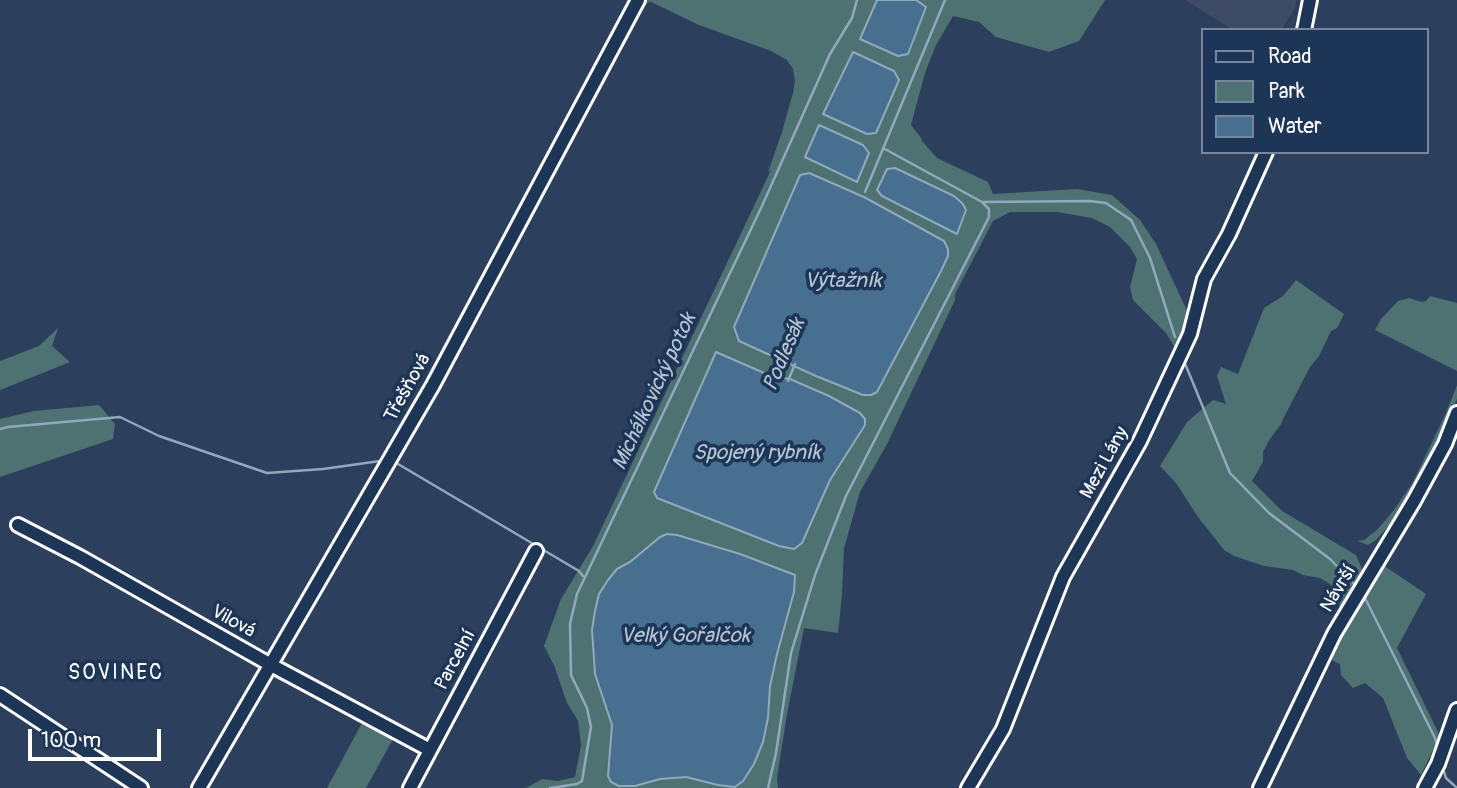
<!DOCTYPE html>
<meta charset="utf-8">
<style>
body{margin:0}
#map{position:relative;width:1457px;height:788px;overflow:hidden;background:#2c3f5d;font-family:Pangolin,sans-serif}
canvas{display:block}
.legend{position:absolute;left:1201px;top:28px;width:228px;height:126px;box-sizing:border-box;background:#1d3557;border:2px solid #77869a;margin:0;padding:9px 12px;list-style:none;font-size:21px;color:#fff}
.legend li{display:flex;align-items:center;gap:14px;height:35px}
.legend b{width:35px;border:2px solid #77869a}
.scale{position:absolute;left:28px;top:729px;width:133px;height:32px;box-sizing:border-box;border:4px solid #fff;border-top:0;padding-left:9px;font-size:21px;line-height:24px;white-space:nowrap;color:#fff;-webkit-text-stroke:5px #1d3557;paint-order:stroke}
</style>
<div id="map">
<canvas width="1457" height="788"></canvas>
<ul class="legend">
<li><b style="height:9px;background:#1d3557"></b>Road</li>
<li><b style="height:19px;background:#4e7172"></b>Park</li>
<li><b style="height:19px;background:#476f8f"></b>Water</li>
</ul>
<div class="scale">100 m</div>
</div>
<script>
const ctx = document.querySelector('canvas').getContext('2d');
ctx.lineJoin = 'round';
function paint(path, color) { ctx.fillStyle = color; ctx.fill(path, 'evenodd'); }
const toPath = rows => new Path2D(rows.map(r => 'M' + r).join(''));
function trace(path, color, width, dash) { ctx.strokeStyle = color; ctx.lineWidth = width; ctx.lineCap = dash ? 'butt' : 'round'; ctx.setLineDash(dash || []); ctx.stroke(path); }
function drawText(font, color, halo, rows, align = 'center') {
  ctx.font = font + ' Pangolin,sans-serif'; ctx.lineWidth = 7; ctx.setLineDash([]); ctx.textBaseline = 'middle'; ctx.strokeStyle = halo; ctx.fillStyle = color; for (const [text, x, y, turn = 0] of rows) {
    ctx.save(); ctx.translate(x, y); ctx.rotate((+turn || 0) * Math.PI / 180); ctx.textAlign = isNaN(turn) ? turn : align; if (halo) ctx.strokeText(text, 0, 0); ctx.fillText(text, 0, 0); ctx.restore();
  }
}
paint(toPath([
 [1185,0,1297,0,1294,10,1283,27,1284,30,1233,30]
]), '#3e4b64');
paint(toPath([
 [647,0,877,0,860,39,926,7,916,0,1105,0,1079,41,1049,52,996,37,979,22,953,16,936,45,925,73,911,125,921,138,922,141,937,158,988,182,993,194,1077,189,1112,195,1140,220,1156,244,1188,313,1176,350,1166,333,1133,300,1130,287,1137,259,1130,247,1110,227,1092,218,1057,212,1010,212,993,221,955,294,955,300,887,444,860,492,844,548,842,595,838,633,804,628,787,714,777,778,778,788,526,788,542,779,558,781,575,777,581,745,578,721,567,703,554,665,544,646,561,599,593,546,771,170,768,172,782,132,793,93,795,81,793,69,787,60,771,51,699,25,651,2,649,2,645,5],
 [864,197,944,241,863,395,767,355,763,261,786,206],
 [717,352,771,376,790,379,865,419,865,425,830,480,816,510,685,508,657,498,655,492],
 [677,535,740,554,794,575,770,686,768,718,754,764,743,781,699,779,686,777,660,779,635,786,612,743,612,725,595,674,592,630,617,570,630,562,660,537],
 [1296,280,1344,314,1337,328,1331,331,1319,356,1310,367,1284,417,1281,424,1270,439,1263,452,1263,462,1252,481,1282,511,1356,555,1364,574,1340,607,1330,584,1320,578,1303,575,1293,570,1264,566,1234,556,1224,550,1198,517,1176,483,1160,466,1187,422,1213,400,1226,404,1217,376,1221,367,1238,374,1264,308,1283,296],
 [1430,296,1457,303,1457,371,1375,330,1381,319,1398,301,1409,298,1422,302,1426,301],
 [58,328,52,346,70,362,0,390,0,361,39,346],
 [1457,385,1457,399,1432,453,1394,520,1376,540,1368,545,1357,541,1364,540,1377,530,1394,510,1413,482,1446,413],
 [99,405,115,424,113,439,0,477,0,419,34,411],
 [1383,565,1426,594,1397,648,1440,736,1421,775,1407,758,1383,698,1365,683,1353,688,1341,675,1340,664,1328,658,1337,637],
 [363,721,394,737,366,788,327,788]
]), '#4e7172');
const water = toPath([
 [877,0,916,0,926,7,908,54,898,56,860,39,877,0],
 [853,52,894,71,899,80,876,133,867,134,823,114,853,52],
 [819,125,863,145,869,153,857,182,805,157,819,125],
 [895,168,954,196,963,204,966,210,957,234,882,196,877,190,887,169,895,168],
 [809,173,864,197,944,241,948,249,948,256,941,271,877,392,871,395,863,395,816,376,739,341,734,327,800,175,809,173],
 [716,352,771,376,790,379,829,396,860,413,865,419,865,425,830,480,802,543,794,549,779,546,657,498,654,492,716,352],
 [667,534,677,535,740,554,795,575,794,592,777,654,770,686,768,718,763,742,754,764,743,781,735,787,718,785,686,777,660,779,635,786,619,786,611,782,608,776,612,725,595,674,592,630,595,611,599,594,608,580,617,569,630,562,660,537,667,534]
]);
paint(water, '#476f8f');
trace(water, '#91a9bc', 2);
trace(toPath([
 [883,148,982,202,1090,201,1106,203,1131,220,1150,258,1175,337],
 [865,192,945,0],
 [1184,361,1230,473,1269,513,1330,559,1356,586],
 [788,381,795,364],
 [0,429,8,427,120,417,159,436,267,473,323,469,380,461],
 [398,464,579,571,583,576],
 [1363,594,1435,738,1438,748],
 [1442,765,1446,778,1457,788],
 [550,788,577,784,582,781,591,727,587,708,571,675,570,624,577,594,762,206,830,54,852,18,857,0],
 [768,788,776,753,791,653,815,575,846,496,989,217,989,209,982,202]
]), '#91a9bc', 2.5);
const minor = toPath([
 [1304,30,1310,0],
 [18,525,80,557,271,665,430,750],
 [0,695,141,788],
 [199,788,433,385,638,0],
 [410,788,536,551],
 [968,788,1003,729,1063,577,1140,441,1190,334,1204,279,1229,234,1266,152],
 [1260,788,1334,634,1414,501,1445,444,1457,413],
 [1425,788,1438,764,1457,710]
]);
trace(minor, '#fff', 18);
trace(minor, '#1d3557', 12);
drawText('19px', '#fff', '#1d3557', [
 ["Třešňová",408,388,-61],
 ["Mezi Lány",1105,463,-61],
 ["Návrší",1339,589,-59],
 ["Vilová",233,622,29],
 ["Parcelní",456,660,-62]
]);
drawText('italic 21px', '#b5c5d2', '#1d3557', [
 ["Výtažník",843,282],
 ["Podlesák",785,355,-67],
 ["Michálkovický potok",655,392,-65],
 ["Spojený rybník",757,454],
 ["Velký Gořalčok",685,637]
]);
ctx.letterSpacing = '2px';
drawText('21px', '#fff', '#1d3557', [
 ["SOVINEC",116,674]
]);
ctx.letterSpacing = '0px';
</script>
